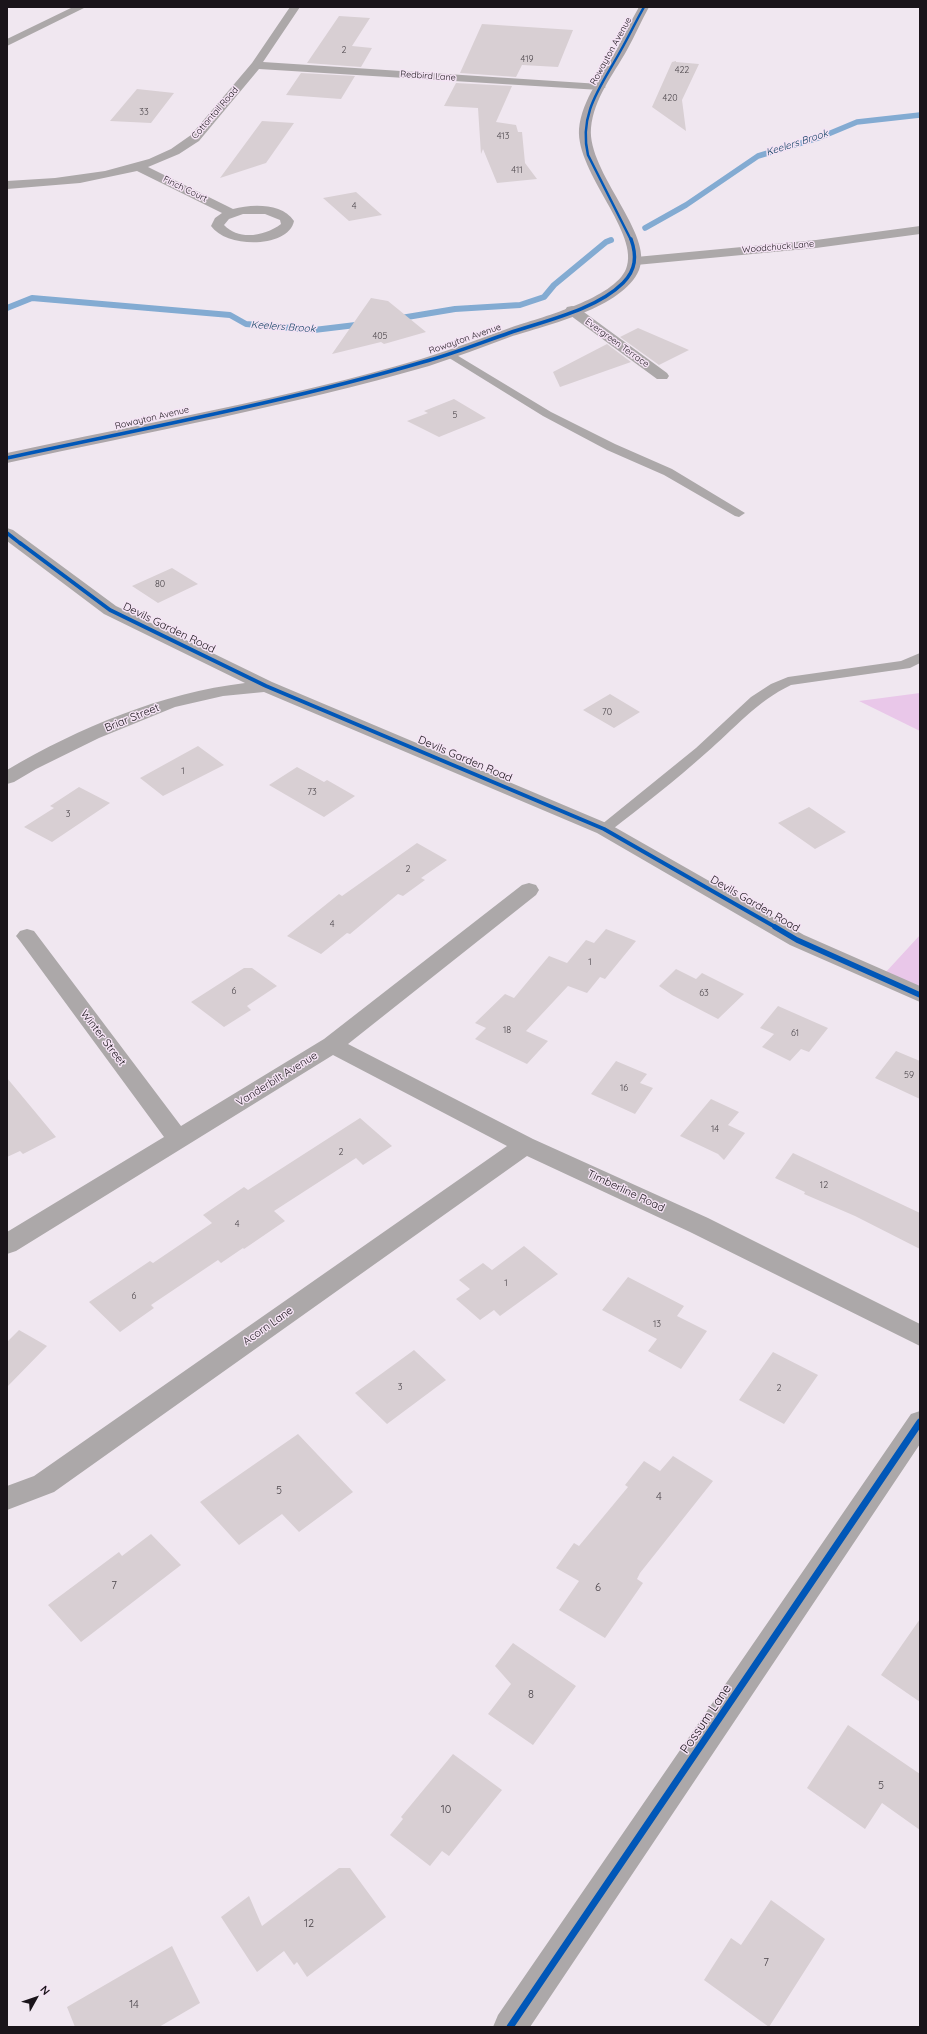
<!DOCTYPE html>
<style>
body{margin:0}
#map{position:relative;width:927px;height:2034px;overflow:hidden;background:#f0e7f0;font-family:Quicksand,sans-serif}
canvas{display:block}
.frame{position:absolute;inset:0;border:8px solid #1a141a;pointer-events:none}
.north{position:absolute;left:16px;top:1978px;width:40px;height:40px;-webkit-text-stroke:3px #f4e3f4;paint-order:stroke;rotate:50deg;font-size:11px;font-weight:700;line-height:16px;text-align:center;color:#1a141a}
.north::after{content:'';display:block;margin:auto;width:14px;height:18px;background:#1a141a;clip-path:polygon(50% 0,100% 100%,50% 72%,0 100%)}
</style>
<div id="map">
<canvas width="927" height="2034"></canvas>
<div class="frame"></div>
<div class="north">N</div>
</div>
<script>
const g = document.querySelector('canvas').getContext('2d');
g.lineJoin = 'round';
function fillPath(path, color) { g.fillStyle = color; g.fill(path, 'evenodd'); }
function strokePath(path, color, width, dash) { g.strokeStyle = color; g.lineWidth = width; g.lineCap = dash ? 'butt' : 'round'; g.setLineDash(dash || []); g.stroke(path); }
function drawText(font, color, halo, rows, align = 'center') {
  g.font = font + ' Quicksand,sans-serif'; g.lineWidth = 3; g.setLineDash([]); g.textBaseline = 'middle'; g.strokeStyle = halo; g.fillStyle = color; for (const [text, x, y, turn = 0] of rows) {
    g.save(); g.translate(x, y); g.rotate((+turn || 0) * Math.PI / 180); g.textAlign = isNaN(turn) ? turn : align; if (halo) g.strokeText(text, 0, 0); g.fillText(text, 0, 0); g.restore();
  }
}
fillPath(new Path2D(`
 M 920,693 L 920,731 L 859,701 Z
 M 920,935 L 920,987 L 885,973 Z`), '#e9c7e9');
strokePath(new Path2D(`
 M 645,228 L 686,205 L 758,156 L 821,137 L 857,122 L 920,115`), '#83abd2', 5.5);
strokePath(new Path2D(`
 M 7,308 L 32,298 L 230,315 L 246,324 L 314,330 L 364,324
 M 395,319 L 455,309 L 520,305 L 544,297 L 554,285 L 606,242 L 611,240`), '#83abd2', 6);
fillPath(new Path2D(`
 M 339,16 L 370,18 L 352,46 L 372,48 L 361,67 L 307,63 Z
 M 482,24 L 573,30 L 558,67 L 522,65 L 516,77 L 460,73 Z
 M 676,61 L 676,62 L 699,64 L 682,100 L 686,131 L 652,107 L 672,62 Z
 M 301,73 L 355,76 L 341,99 L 286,95 Z
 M 456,83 L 512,86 L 496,122 L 516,125 L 518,132 L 522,132 L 525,163 L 537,179 L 497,183 L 483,149 L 481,154 L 478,108 L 444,106 Z
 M 137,89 L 174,93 L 151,123 L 110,121 Z
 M 262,121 L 294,123 L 266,163 L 220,178 Z
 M 356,192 L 382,215 L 349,221 L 323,198 Z
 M 371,298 L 388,301 L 426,332 L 384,344 L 381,342 L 332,354 Z
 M 638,328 L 689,350 L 659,365 L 620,337 Z
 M 607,344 L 631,362 L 560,387 L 553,372 Z
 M 454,399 L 486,418 L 439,437 L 407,421 L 428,413 L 424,411 Z
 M 172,568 L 198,584 L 158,603 L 132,586 Z
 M 610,694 L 640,712 L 614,728 L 583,710 Z
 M 198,746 L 224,765 L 163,796 L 140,778 Z
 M 297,767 L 324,782 L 327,780 L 355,796 L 324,817 L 269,785 Z
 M 79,787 L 110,803 L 52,842 L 24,827 L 54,808 L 50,806 Z
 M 809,807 L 846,832 L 815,849 L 778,823 Z
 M 417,843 L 447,860 L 421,878 L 425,880 L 403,896 L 398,894 L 350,934 L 347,933 L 321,954 L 287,936 L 339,894 L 342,896 Z
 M 606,929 L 636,941 L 605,979 L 600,977 L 587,993 L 568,986 L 526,1031 L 548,1041 L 527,1064 L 475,1039 L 486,1028 L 475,1023 L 505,994 L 514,998 L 549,956 L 567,963 L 586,940 L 594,943 Z
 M 244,968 L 252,968 L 277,986 L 247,1006 L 251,1010 L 224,1027 L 191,1002 Z
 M 676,969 L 696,979 L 702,973 L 744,994 L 718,1019 L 672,995 L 659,986 Z
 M 778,1006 L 828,1028 L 809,1052 L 801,1049 L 790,1061 L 762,1047 L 774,1034 L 760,1028 Z
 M 896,1051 L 920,1061 L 920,1099 L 875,1078 Z
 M 616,1061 L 647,1074 L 640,1083 L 653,1088 L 635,1114 L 591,1094 Z
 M 7,1078 L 56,1137 L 23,1154 L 20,1151 L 7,1157 Z
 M 711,1099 L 739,1112 L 728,1125 L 745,1133 L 724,1160 L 718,1154 L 680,1136 Z
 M 360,1118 L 392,1146 L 363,1165 L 356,1158 L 274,1211 L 285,1221 L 244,1249 L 243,1248 L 221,1263 L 218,1260 L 151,1305 L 154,1308 L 120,1332 L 89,1302 L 150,1261 L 153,1263 L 212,1223 L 203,1215 L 244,1187 L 248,1190 Z
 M 793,1153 L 920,1213 L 920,1249 L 855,1216 L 804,1194 L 805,1192 L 775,1178 Z
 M 524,1246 L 558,1274 L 500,1316 L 494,1310 L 480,1320 L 456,1299 L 470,1289 L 459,1280 L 483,1263 L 492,1270 Z
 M 628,1277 L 684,1306 L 677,1316 L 707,1331 L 681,1369 L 648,1351 L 657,1339 L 602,1310 Z
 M 19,1330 L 47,1346 L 7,1387 L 7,1342 Z
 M 414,1350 L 446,1380 L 387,1424 L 355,1393 Z
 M 773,1352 L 818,1375 L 784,1424 L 739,1400 Z
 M 298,1434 L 353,1492 L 299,1532 L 282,1514 L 239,1545 L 200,1502 Z
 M 673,1456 L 713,1481 L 640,1573 L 637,1579 L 643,1583 L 605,1638 L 559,1610 L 579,1581 L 556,1568 L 574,1543 L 579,1546 L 628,1487 L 625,1485 L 644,1461 L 660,1471 Z
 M 151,1534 L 181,1565 L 81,1642 L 48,1605 L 119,1552 L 122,1556 Z
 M 920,1619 L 920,1702 L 881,1675 Z
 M 513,1643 L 576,1686 L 533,1745 L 488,1714 L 511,1684 L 495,1666 Z
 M 848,1725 L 920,1774 L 920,1830 L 882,1803 L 865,1829 L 807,1788 Z
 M 453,1754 L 502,1790 L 449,1856 L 442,1851 L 430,1866 L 390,1835 L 403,1819 L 401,1817 Z
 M 339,1868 L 350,1868 L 386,1917 L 307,1977 L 297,1962 L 294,1965 L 284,1951 L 257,1972 L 221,1917 L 249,1896 L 262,1926 Z
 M 771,1900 L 825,1939 L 769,2027 L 704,1980 L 731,1938 L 741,1945 Z
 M 172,1946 L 200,2003 L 159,2027 L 75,2027 L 67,2007 Z`), '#d8cfd3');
fillPath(new Path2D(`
 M 450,351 L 551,412 L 615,444 L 672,469 L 745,513 L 739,517 L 735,516 L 664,475 L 607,450 L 543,416 L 446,356 L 444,354 Z
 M 920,653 L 920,663 L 910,668 L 791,685 C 757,701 734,729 706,753 C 675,781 642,806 609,832 L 599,832 L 596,829 L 696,748 L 751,697 L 771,684 L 788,677 L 901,661 Z`), '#aca8a9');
fillPath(new Path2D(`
 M 73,7 L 86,7 L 7,46 L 7,39 Z
 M 290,7 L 300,7 L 263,62 L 600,84 L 606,87 L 600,90 L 259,69 L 199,141 L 179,154 L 148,167 L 233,209 C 252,204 282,203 294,221 C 289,248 227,249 211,226 L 215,218 L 222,213 L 137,171 L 80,183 L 7,189 L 7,181 L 55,178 L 105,171 L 149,159 L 171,149 L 191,135 L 252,63 ZM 243,214 L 265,214 L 280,220 L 281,224 C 265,236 239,241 224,225 L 229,219 Z
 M 920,226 L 920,234 L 816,248 L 636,265 L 629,261 L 636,257 L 816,240 Z
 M 572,306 L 577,307 L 667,373 L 669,376 L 667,379 L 657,379 L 567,313 L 565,310 L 567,307 Z
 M 7,528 L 13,530 L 116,606 L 272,682 L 611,825 L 804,935 L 920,986 L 920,1002 L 790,945 L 597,833 L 264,692 L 223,696 L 175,707 L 99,738 L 36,769 L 14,782 L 7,784 L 7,770 C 80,727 162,693 245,683 L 104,614 L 7,541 Z
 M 529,883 L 536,885 L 539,890 L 536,895 L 348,1044 L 533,1139 L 708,1218 L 920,1324 L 920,1346 L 690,1232 L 527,1156 L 54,1492 L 7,1510 L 7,1486 L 34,1476 L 507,1146 L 333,1055 L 16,1251 L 7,1254 L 7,1232 L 164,1137 L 20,941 L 16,936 L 20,931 L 27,929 L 34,931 L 181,1126 L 324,1039 L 522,885 Z
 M 920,1411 L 920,1444 L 530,2027 L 493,2027 L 498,2015 L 911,1414 Z`), '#aca8a9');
fillPath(new Path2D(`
 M 639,7 L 649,7 C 641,21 635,36 627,50 C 613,75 594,98 591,128 C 587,172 655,235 639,270 C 623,308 547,325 510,337 C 483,347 456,357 429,366 C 290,406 148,432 7,463 L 7,453 C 145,423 286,399 421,359 C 453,349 484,337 515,326 C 543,317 614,298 626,269 C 641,234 576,173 579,129 C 582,99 603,74 617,49 C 624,35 631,21 639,7 Z`), '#aca6a9');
strokePath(new Path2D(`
 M 631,240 L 588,155 C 578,113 602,85 621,50 C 629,36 636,21 644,7`), '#0057b8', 2.5);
strokePath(new Path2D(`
 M 7,458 C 146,428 286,402 423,362 C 452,354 480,343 509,333 C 544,321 596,310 623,283 C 636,270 637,256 631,239
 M 7,533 L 21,544`), '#0057b8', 3.5);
strokePath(new Path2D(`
 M 20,543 L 110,610 L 266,686 L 604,829 L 777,928`), '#0057b8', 4);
strokePath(new Path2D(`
 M 775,927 L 797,940 L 920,995`), '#0057b8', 5.5);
strokePath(new Path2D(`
 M 510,2027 L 920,1422`), '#0057b8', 7);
drawText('9px', '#4a4449', null, [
 ["2",344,50],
 ["419",527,59],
 ["422",682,70],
 ["420",670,98],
 ["33",144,112],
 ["413",503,136],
 ["411",517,170],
 ["4",354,206],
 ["405",380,336],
 ["5",455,415],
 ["80",160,584],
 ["70",607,712],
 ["1",183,771],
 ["73",312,792],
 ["3",68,814],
 ["2",408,869],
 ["4",332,924],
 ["1",590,962],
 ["6",234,991],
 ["63",704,993],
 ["18",507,1030],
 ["61",795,1033],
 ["59",909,1075],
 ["16",624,1088],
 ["14",715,1129],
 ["2",341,1152],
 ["12",824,1185],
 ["4",237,1224],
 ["1",506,1283],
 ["6",134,1296],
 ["13",657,1324],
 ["3",400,1387],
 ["2",779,1388]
]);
drawText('9px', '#1a141a', '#f4e3f4', [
 ["Rowayton Avenue",611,51,-61],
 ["Redbird Lane",428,76,4],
 ["Cottontail Road",215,113,-49],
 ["Finch Court",185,189,26],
 ["Woodchuck Lane",778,247,-5],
 ["Rowayton Avenue",465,339,-19],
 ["Evergreen Terrace",617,343,36],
 ["Rowayton Avenue",152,418,-13]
]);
drawText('italic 10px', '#114064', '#f4e3f4', [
 ["Keelers Brook",797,143,-18],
 ["Keelers Brook",283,327,4]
]);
drawText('11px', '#1a141a', '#f4e3f4', [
 ["Devils Garden Road",169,628,26],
 ["Briar Street",132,718,-22],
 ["Devils Garden Road",465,759,23],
 ["Devils Garden Road",755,904,30],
 ["Winter Street",103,1038,53],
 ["Vanderbilt Avenue",277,1079,-32],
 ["Timberline Road",626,1191,25],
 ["Acorn Lane",268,1326,-35]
]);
drawText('11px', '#4a4449', null, [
 ["5",279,1491],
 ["4",659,1497],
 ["7",114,1586],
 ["6",598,1588],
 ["8",531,1695],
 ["5",881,1786],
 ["10",446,1810],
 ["12",309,1924],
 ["7",766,1963],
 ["14",134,2005]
]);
drawText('13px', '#1a141a', '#f4e3f4', [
 ["Possum Lane",706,1719,-56]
]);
</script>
